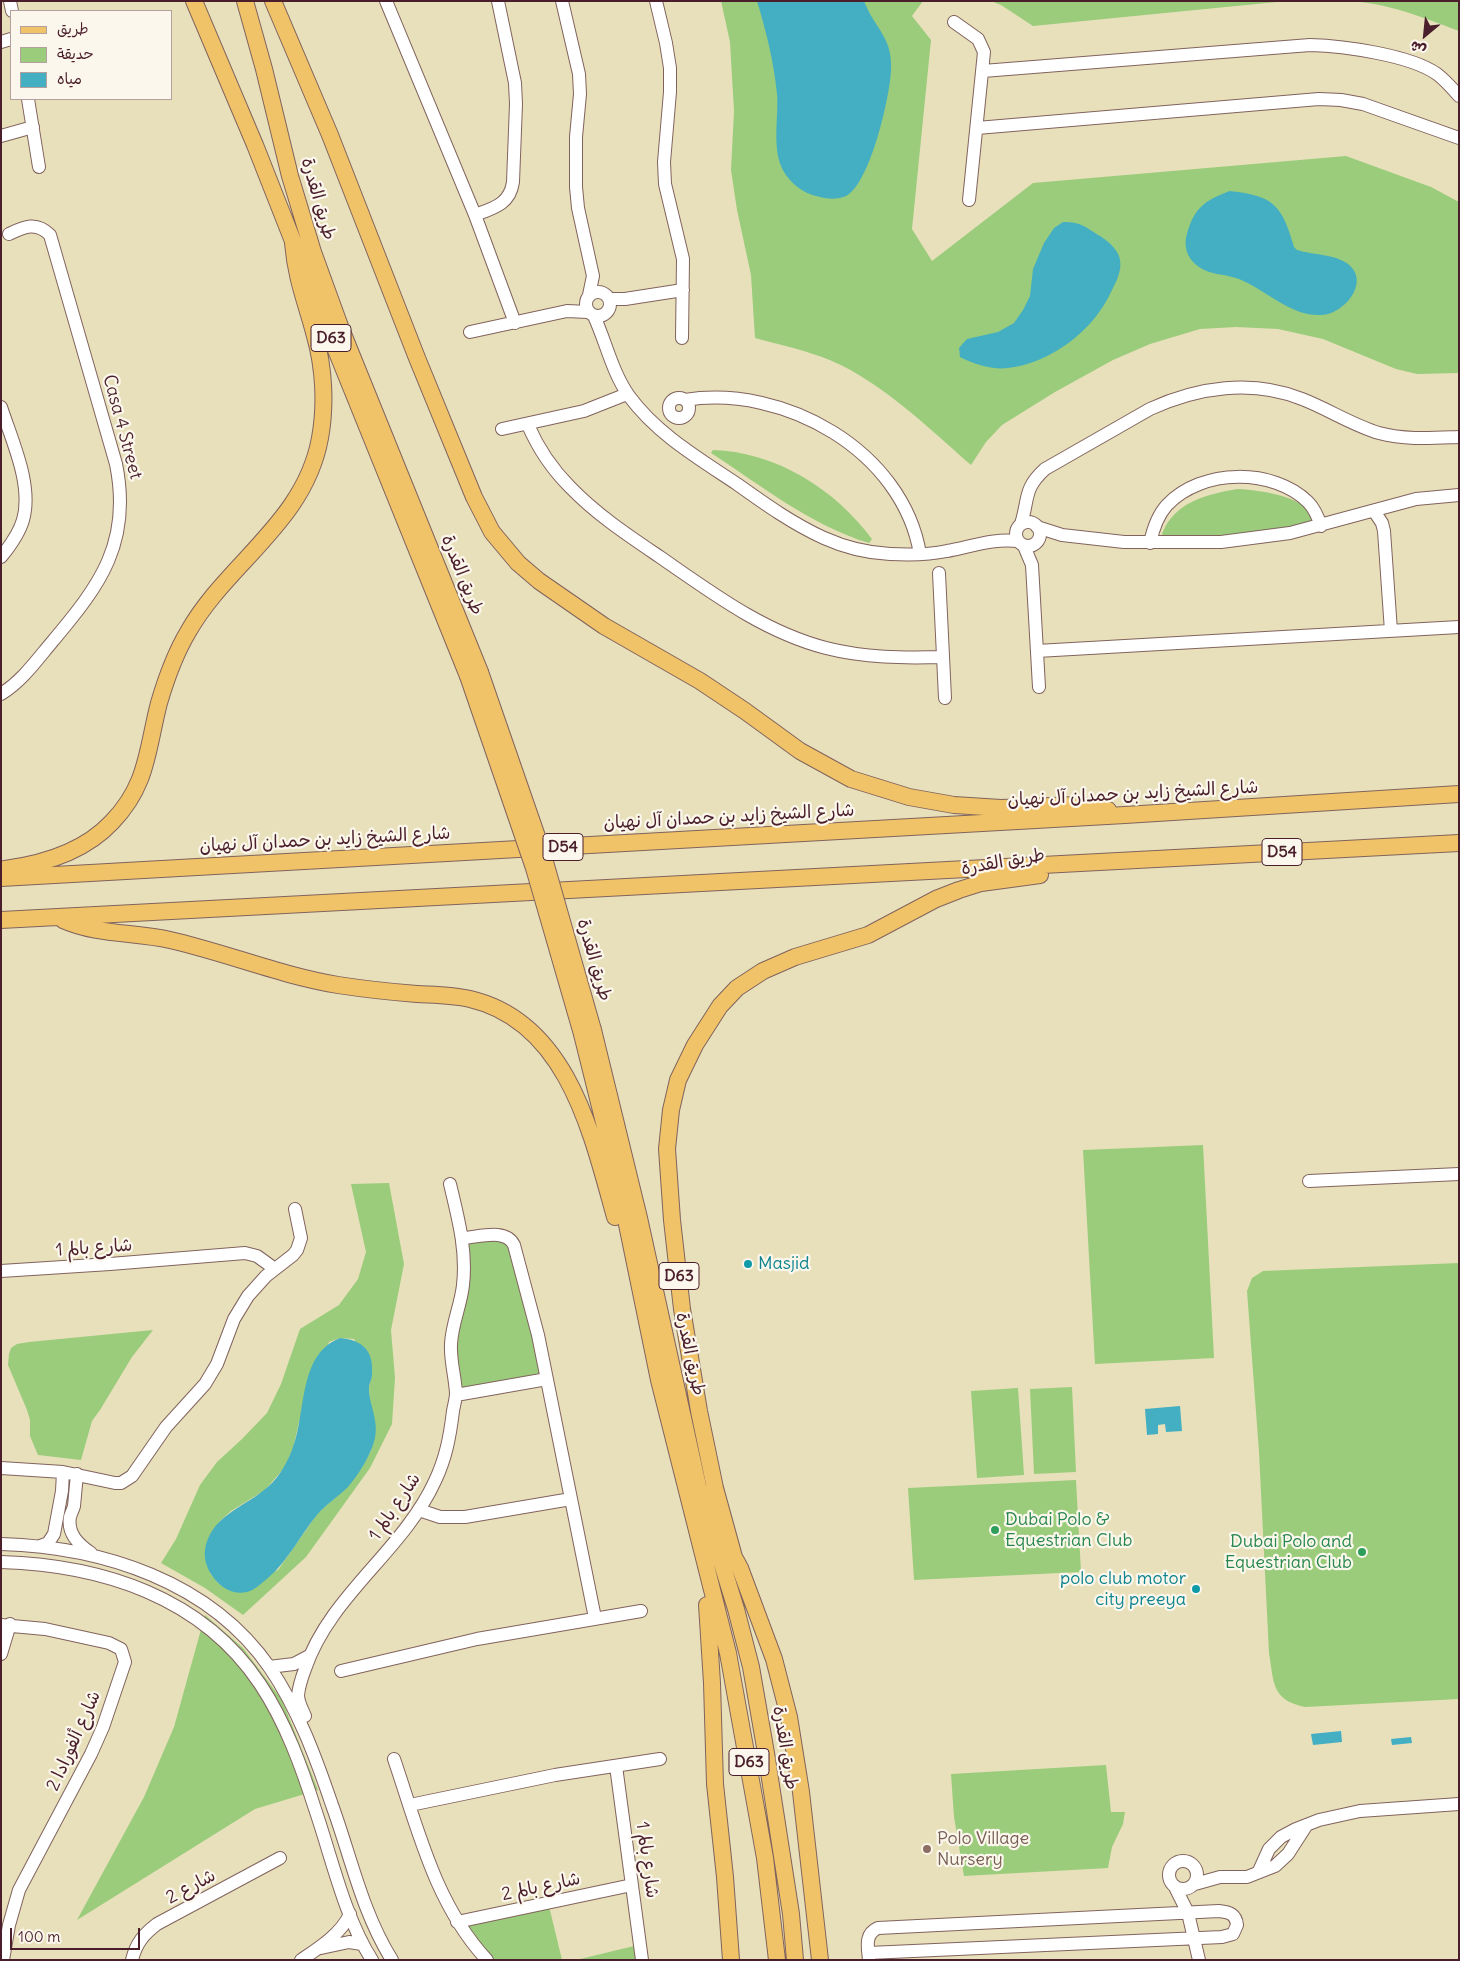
<!DOCTYPE html>
<meta charset="utf-8">
<style>
body{margin:0}
#map{position:relative;width:1460px;height:1961px;overflow:hidden;background:#e8e0bb;font-family:Delius,"Playpen Sans Arabic",sans-serif}
canvas{display:block}
.frame{position:absolute;inset:0;border:2px solid #4a1f2b;pointer-events:none}
.legend{position:absolute;left:10px;top:10px;width:162px;height:90px;box-sizing:border-box;background:#fbf7ec;border:1px solid #b4a19f;margin:0;padding:6px 9px;list-style:none;font-size:15px;color:#4a1f2b}
.legend li{display:flex;align-items:center;gap:10px;height:25px}
.legend b{width:25px;border:1px solid #b4a19f}
.north{position:absolute;left:1400px;top:10px;width:50px;height:50px;-webkit-text-stroke:4px #fbf7ec;paint-order:stroke;rotate:208deg;font-size:14px;font-weight:700;line-height:20px;text-align:center;color:#4a1f2b}
.north::after{content:'';display:block;margin:auto;width:18px;height:22px;background:#4a1f2b;clip-path:polygon(50% 0,100% 100%,50% 72%,0 100%)}
.scale{position:absolute;left:10px;top:1928px;width:130px;height:22px;box-sizing:border-box;border:2px solid #4a1f2b;border-top:0;padding-left:6px;font-size:15px;line-height:18px;white-space:nowrap;color:#4a1f2b;-webkit-text-stroke:4px #fbf7ec;paint-order:stroke}
</style>
<div id="map">
<canvas width="1460" height="1961"></canvas>
<div class="frame"></div>
<ul class="legend">
<li><b style="height:6px;background:#f0c369"></b>طريق</li>
<li><b style="height:14px;background:#9acc7c"></b>حديقة</li>
<li><b style="height:14px;background:#44aec3"></b>مياه</li>
</ul>
<div class="north">ش</div>
<div class="scale">100 m</div>
</div>
<script>
const g = document.querySelector('canvas').getContext('2d');
g.lineJoin = 'round';
function fillPath(path, color) { g.fillStyle = color; g.fill(path, 'evenodd'); }
function strokePath(path, color, width, dash) { g.strokeStyle = color; g.lineWidth = width; g.lineCap = dash ? 'butt' : 'round'; g.setLineDash(dash || []); g.stroke(path); }
function drawText(font, color, halo, rows, align = 'center') {
  g.font = font + ' Delius,"Playpen Sans Arabic",sans-serif'; g.lineWidth = 4.5; g.setLineDash([]); g.textBaseline = 'middle'; g.strokeStyle = halo; g.fillStyle = color; for (const [text, x, y, turn = 0] of rows) {
    g.save(); g.translate(x, y); g.rotate((+turn || 0) * Math.PI / 180); g.textAlign = isNaN(turn) ? turn : align; if (halo) g.strokeText(text, 0, 0); g.fillText(text, 0, 0); g.restore();
  }
}
fillPath(new Path2D(`
 M 721,1 L 923,1 L 912,16 L 931,40 L 912,229 L 932,261 L 1033,183 L 1346,156 L 1431,187 L 1459,202 L 1459,373 L 1417,374 L 1396,369 L 1323,339 L 1278,329 L 1236,327 L 1200,329 L 1150,344 L 1113,360 L 1055,392 L 1002,425 L 986,442 L 971,465 C 929,428 875,376 822,357 C 800,349 777,344 755,338 L 751,275 L 737,210 L 731,170 L 734,111 L 730,42 Z
 M 991,1 L 1287,1 L 1033,26 L 1001,5 Z
 M 1348,1 L 1459,1 L 1459,31 C 1422,17 1388,3 1348,1 Z
 M 713,450 C 776,452 835,489 872,539 L 869,543 C 810,525 762,486 711,453 Z
 M 1238,489 C 1257,490 1300,495 1311,514 C 1313,517 1313,522 1314,526 L 1168,542 L 1162,534 C 1174,502 1207,494 1238,489 Z
 M 1203,1145 L 1214,1358 L 1095,1364 L 1083,1150 Z
 M 389,1183 L 404,1264 L 391,1330 L 395,1378 L 392,1424 L 370,1468 L 306,1557 L 243,1615 L 205,1588 L 161,1563 L 176,1539 L 200,1485 L 217,1462 L 242,1439 L 267,1413 L 281,1384 L 300,1329 L 339,1305 L 358,1279 L 366,1252 L 351,1184 ZM 340,1338 L 354,1339 L 372,1375 L 369,1386 L 371,1451 L 361,1468 L 348,1486 L 318,1513 L 278,1570 L 228,1589 L 218,1583 L 210,1573 L 209,1537 L 220,1521 L 231,1511 L 265,1490 L 285,1467 L 293,1449 L 299,1422 L 329,1342 Z
 M 497,1238 L 510,1244 L 544,1376 L 457,1390 L 455,1370 L 464,1241 Z
 M 1459,1263 L 1459,1699 L 1305,1707 C 1271,1700 1274,1682 1269,1653 L 1259,1452 L 1247,1291 L 1252,1278 L 1263,1271 Z
 M 153,1330 L 132,1357 L 100,1410 L 92,1421 L 81,1460 L 38,1455 L 30,1436 L 30,1420 L 27,1410 L 8,1365 L 9,1354 L 11,1348 L 17,1344 L 29,1342 Z
 M 1072,1387 L 1076,1472 L 1034,1474 L 1030,1389 Z
 M 1018,1388 L 1024,1475 L 977,1478 L 971,1391 Z
 M 1076,1480 L 1081,1572 L 914,1580 L 908,1488 Z
 M 205,1615 L 243,1648 L 282,1700 L 318,1790 L 255,1809 L 77,1920 L 144,1797 L 174,1727 Z
 M 1106,1765 L 1111,1812 L 1125,1812 L 1123,1824 L 1112,1847 L 1108,1868 L 964,1876 L 954,1817 L 951,1774 Z
 M 549,1906 L 562,1960 L 493,1960 L 466,1923 Z
 M 634,1946 L 636,1960 L 576,1960 Z`), '#9acc7c');
fillPath(new Path2D(`
 M 757,1 L 864,1 C 874,28 893,37 891,70 C 890,97 870,184 846,196 C 836,200 827,199 816,196 C 805,194 790,183 784,172 C 771,149 779,119 777,94 C 774,62 766,31 757,1 Z
 M 1230,191 C 1274,196 1282,205 1294,247 L 1297,250 C 1313,255 1335,254 1348,264 C 1371,282 1344,314 1322,315 C 1291,317 1266,290 1239,279 C 1227,274 1209,275 1199,267 C 1189,260 1184,250 1186,238 C 1193,209 1203,201 1230,191 Z
 M 1063,222 C 1081,222 1084,226 1098,235 C 1106,239 1119,250 1120,260 C 1122,271 1116,282 1111,292 C 1093,331 1051,363 1008,368 C 993,370 973,364 960,357 L 959,348 L 967,339 L 998,332 L 1014,323 L 1023,310 L 1030,296 L 1033,269 L 1044,243 L 1054,228 Z
 M 340,1338 C 363,1340 374,1351 372,1375 C 372,1378 370,1382 369,1386 C 368,1403 379,1419 375,1438 C 371,1455 359,1474 348,1487 C 338,1497 326,1504 317,1515 C 301,1534 288,1561 269,1577 C 263,1582 257,1588 250,1591 C 226,1600 202,1572 205,1550 C 210,1517 242,1508 264,1490 C 277,1481 286,1465 292,1450 C 307,1414 297,1355 340,1338 Z
 M 1180,1406 L 1182,1431 L 1166,1432 L 1165,1424 L 1158,1425 L 1158,1434 L 1147,1435 L 1145,1409 Z
 M 1341,1731 L 1342,1742 L 1313,1745 L 1311,1734 Z
 M 1411,1737 L 1412,1743 L 1392,1745 L 1391,1739 Z`), '#44aec3');
const minor = new Path2D(`
 M 10,1 L 12,11
 M 386,1 L 475,215 L 515,323
 M 562,1 L 579,74 L 580,94 L 576,137 L 576,187 L 578,208 L 593,276 L 589,295
 M 656,1 L 666,43 L 670,68 L 670,92 L 664,162 L 665,184 L 683,259 L 682,338
 M 954,22 L 978,39 L 984,52 L 969,200
 M 1,42 L 11,39
 M 983,71 L 1310,45 C 1344,46 1410,55 1437,74 C 1445,80 1452,88 1459,96
 M 28,99 L 39,167
 M 977,128 L 1319,99 L 1341,100 L 1363,104 L 1459,138
 M 1,136 L 33,127
 M 475,215 C 494,208 510,204 513,182 L 516,104 L 515,83 L 498,1
 M586 304a12 12 0 1 1 24 0a12 12 0 1 1-24 0Z
 M 609,299 L 625,299 L 683,290
 M 594,316 C 606,342 612,372 629,396 C 657,434 698,458 737,484 C 765,504 793,524 824,538 C 844,547 868,553 890,554 C 909,555 928,555 947,551 C 970,547 993,538 1018,541
 M 470,332 L 567,311 L 588,312
 M669 408a10 10 0 1 1 20 0a10 10 0 1 1-20 0Z
 M 685,400 C 784,384 903,451 920,554
 M 1,407 C 12,441 33,485 23,520 C 19,534 10,546 1,557
 M 528,425 C 538,448 552,469 570,487 C 597,515 629,536 660,557 C 712,593 764,632 826,648 C 865,658 903,658 943,657
 M 502,429 L 584,411 L 627,394
 M 1374,511 L 1382,523 L 1384,531 L 1391,631
 M1016 534a12 12 0 1 1 24 0a12 12 0 1 1-24 0Z
 M 1021,524 C 1029,499 1023,489 1045,469 L 1150,409 C 1198,387 1252,379 1302,399 C 1328,409 1352,425 1379,433 C 1405,440 1432,438 1459,437
 M 1037,527 L 1062,535 L 1124,542 L 1221,542 L 1290,533 L 1416,499 L 1459,495
 M 1150,543 C 1153,529 1157,516 1167,505 C 1202,468 1273,468 1308,502 C 1315,509 1318,517 1321,526
 M 1024,546 L 1032,565 L 1039,687
 M 939,573 L 945,698
 M 1037,651 L 1459,627
 M 1,694 C 22,681 36,661 52,642 C 100,585 132,543 116,464 L 50,235 C 36,221 24,227 9,234
 M 1309,1181 L 1459,1174
 M 463,1238 C 479,1237 506,1228 514,1245 L 538,1335 L 595,1618
 M 1,1271 L 110,1264 L 245,1253 L 257,1256 L 275,1269
 M 456,1395 L 547,1379
 M 1,1468 L 63,1472 L 115,1483 L 121,1483 L 132,1476 L 166,1427 L 205,1384 L 217,1364 L 234,1319 L 248,1296 L 266,1276 L 293,1255 L 297,1250 L 301,1238 L 295,1209
 M 77,1474 C 76,1485 75,1496 74,1506 C 73,1510 71,1513 70,1517 C 67,1534 79,1545 91,1553
 M 419,1510 L 440,1517 L 465,1517 L 571,1499
 M 1,1544 C 102,1547 210,1581 270,1668 C 298,1709 316,1758 332,1805 C 351,1857 362,1912 392,1960
 M 40,1546 L 48,1543 L 54,1534 L 62,1491 L 63,1472
 M 1,1562 C 102,1565 202,1597 260,1684 C 286,1723 302,1768 316,1812 C 332,1859 345,1918 372,1960
 M 1,1625 L 45,1629 L 109,1643 L 121,1649 L 125,1662 L 103,1727 L 91,1754 L 19,1890 L 9,1925 L 3,1960
 M 1,1654 L 10,1624
 M 269,1667 L 294,1664 L 309,1656
 M 341,1671 L 477,1639 L 641,1611
 M 305,1716 C 302,1709 298,1702 298,1695 C 299,1686 302,1677 305,1669 C 330,1595 403,1551 435,1481 C 446,1458 450,1436 453,1411 C 454,1405 456,1399 456,1393 C 455,1376 450,1360 451,1344 C 452,1323 461,1305 463,1285 C 467,1250 458,1218 450,1184
 M 394,1759 C 418,1829 435,1904 487,1960
 M 616,1766 L 642,1960
 M 410,1805 L 555,1775 L 660,1759
 M1169 1875a14 14 0 1 1 28 0a14 14 0 1 1-28 0Z
 M 1259,1871 L 1269,1849 L 1281,1837 L 1296,1829 L 1319,1820 L 1360,1811 L 1459,1804
 M 1195,1884 L 1220,1877 L 1247,1877 L 1275,1866 L 1288,1854 L 1306,1826
 M 1175,1887 L 1188,1913 L 1199,1960
 M 457,1922 L 632,1885
 M 321,1948 L 349,1942 L 362,1944
 M 869,1953 L 1222,1937 L 1233,1934 L 1237,1925 C 1236,1914 1229,1912 1219,1911 L 878,1928 C 864,1934 868,1948 869,1960
 M 132,1960 C 136,1943 144,1934 157,1924 L 280,1858
 M 301,1960 C 319,1948 341,1934 350,1914`);
const major = new Path2D(`
 M 194,1 L 255,145 L 332,340 L 468,676
 M 245,1 L 264,69 L 290,176 L 313,252 L 341,329 L 480,672
 M 273,1 L 330,135 L 417,358 L 474,497 L 492,532 L 518,563 L 539,581 L 604,626 L 700,681 L 745,711 L 800,751 L 851,779 L 909,797 L 954,805 L 1001,808 L 1078,805 L 1108,810
 M 5,869 C 43,864 85,851 112,822 C 148,785 147,749 159,703 C 166,679 175,654 188,632 C 227,563 305,522 320,438 C 326,405 324,368 315,336 C 306,302 296,279 293,243
 M 1,878 L 1125,815 L 1459,794
 M 1,920 L 1459,843
 M 63,920 C 96,935 135,932 170,940 C 227,953 279,975 338,985 C 364,989 391,992 417,994 C 435,995 453,995 470,999 C 568,1022 592,1135 615,1217
 M 593,1030 L 639,1218 L 698,1486 L 736,1609 L 751,1667 L 766,1753 L 791,1914 L 795,1960
 M 582,1034 L 616,1171 L 659,1380 L 728,1653 L 765,1858 L 777,1960
 M 707,1605 L 712,1683 L 715,1784 L 725,1877 L 731,1960
 M 820,1960 L 801,1792 L 789,1717 L 774,1659 L 740,1568 L 734,1557 L 715,1488 L 699,1411 L 682,1309 L 672,1220 L 667,1149 L 671,1110 L 678,1080 L 695,1045 L 720,1006 L 737,988 L 763,971 L 795,957 L 868,935 L 936,899 L 959,890 L 981,883 L 1040,875`);
strokePath(minor, '#81635d', 14);
strokePath(major, '#81635d', 18);
strokePath(minor, '#fff', 12);
strokePath(major, '#f0c369', 16);
const majorBridge = new Path2D(`
 M 480,672 L 541,848 L 593,1030
 M 468,676 L 534,868 L 582,1034`);
strokePath(majorBridge, '#81635d', 18, []);
strokePath(majorBridge, '#f0c369', 16);
for (const [x, y, r, color] of [
 [748,1264,5,"#0f9aa8"],
 [995,1530,5,"#2e9e5b"],
 [1362,1552,5,"#2e9e5b"],
 [1196,1589,5,"#0f9aa8"],
 [927,1849,5,"#8d6e63"]
]) { const dot = new Path2D(); dot.arc(x, y, r, 0, 2 * Math.PI); g.fillStyle = color; g.fill(dot); strokePath(dot, '#fbf7ec', 2); }
for (const [x, y, w] of [
 [331,338,40],
 [563,847,40],
 [1282,852,40],
 [679,1276,40],
 [749,1762,40]
]) { const box = new Path2D(); box.roundRect(x - w / 2, y - 13.5, w, 27, 4); g.fillStyle = '#fbf7ec'; g.fill(box); strokePath(box, '#4a1f2b', 1); }
drawText('bold 16px', '#4a1f2b', null, [
 ["D63",331,338],
 ["D54",563,847],
 ["D54",1282,852],
 ["D63",679,1276],
 ["D63",749,1762]
]);
drawText('18px', '#4a1f2b', '#fbf7ec', [
 ["طريق القدرة",318,199,74],
 ["Casa 4 Street",122,427,75],
 ["طريق القدرة",462,575,68],
 ["شارع الشيخ زايد بن حمدان آل نهيان",1133,794,-3],
 ["شارع الشيخ زايد بن حمدان آل نهيان",729,817,-3],
 ["شارع الشيخ زايد بن حمدان آل نهيان",325,840,-3],
 ["طريق القدرة",1003,862,-10],
 ["طريق القدرة",594,960,74],
 ["شارع بالم 1",94,1248,-4],
 ["طريق القدرة",690,1354,78],
 ["شارع بالم 1",395,1507,-56],
 ["شارع ألفورادا 2",74,1741,-66],
 ["طريق القدرة",785,1748,81],
 ["شارع بالم 1",647,1860,82],
 ["شارع 2",191,1887,-28],
 ["شارع بالم 2",541,1887,-12]
]);
drawText('18px', '#0d838f', '#fbf7ec', [
 ["Masjid",758,1264],
 ["polo club motor",1186,1579,"right"],
 ["city preeya",1186,1600,"right"]
], 'left');
drawText('18px', '#27864d', '#fbf7ec', [
 ["Dubai Polo &",1005,1520],
 ["Equestrian Club",1005,1541],
 ["Dubai Polo and",1352,1542,"right"],
 ["Equestrian Club",1352,1563,"right"]
], 'left');
drawText('18px', '#785e54', '#fbf7ec', [
 ["Polo Village",937,1839],
 ["Nursery",937,1860]
], 'left');
</script>
